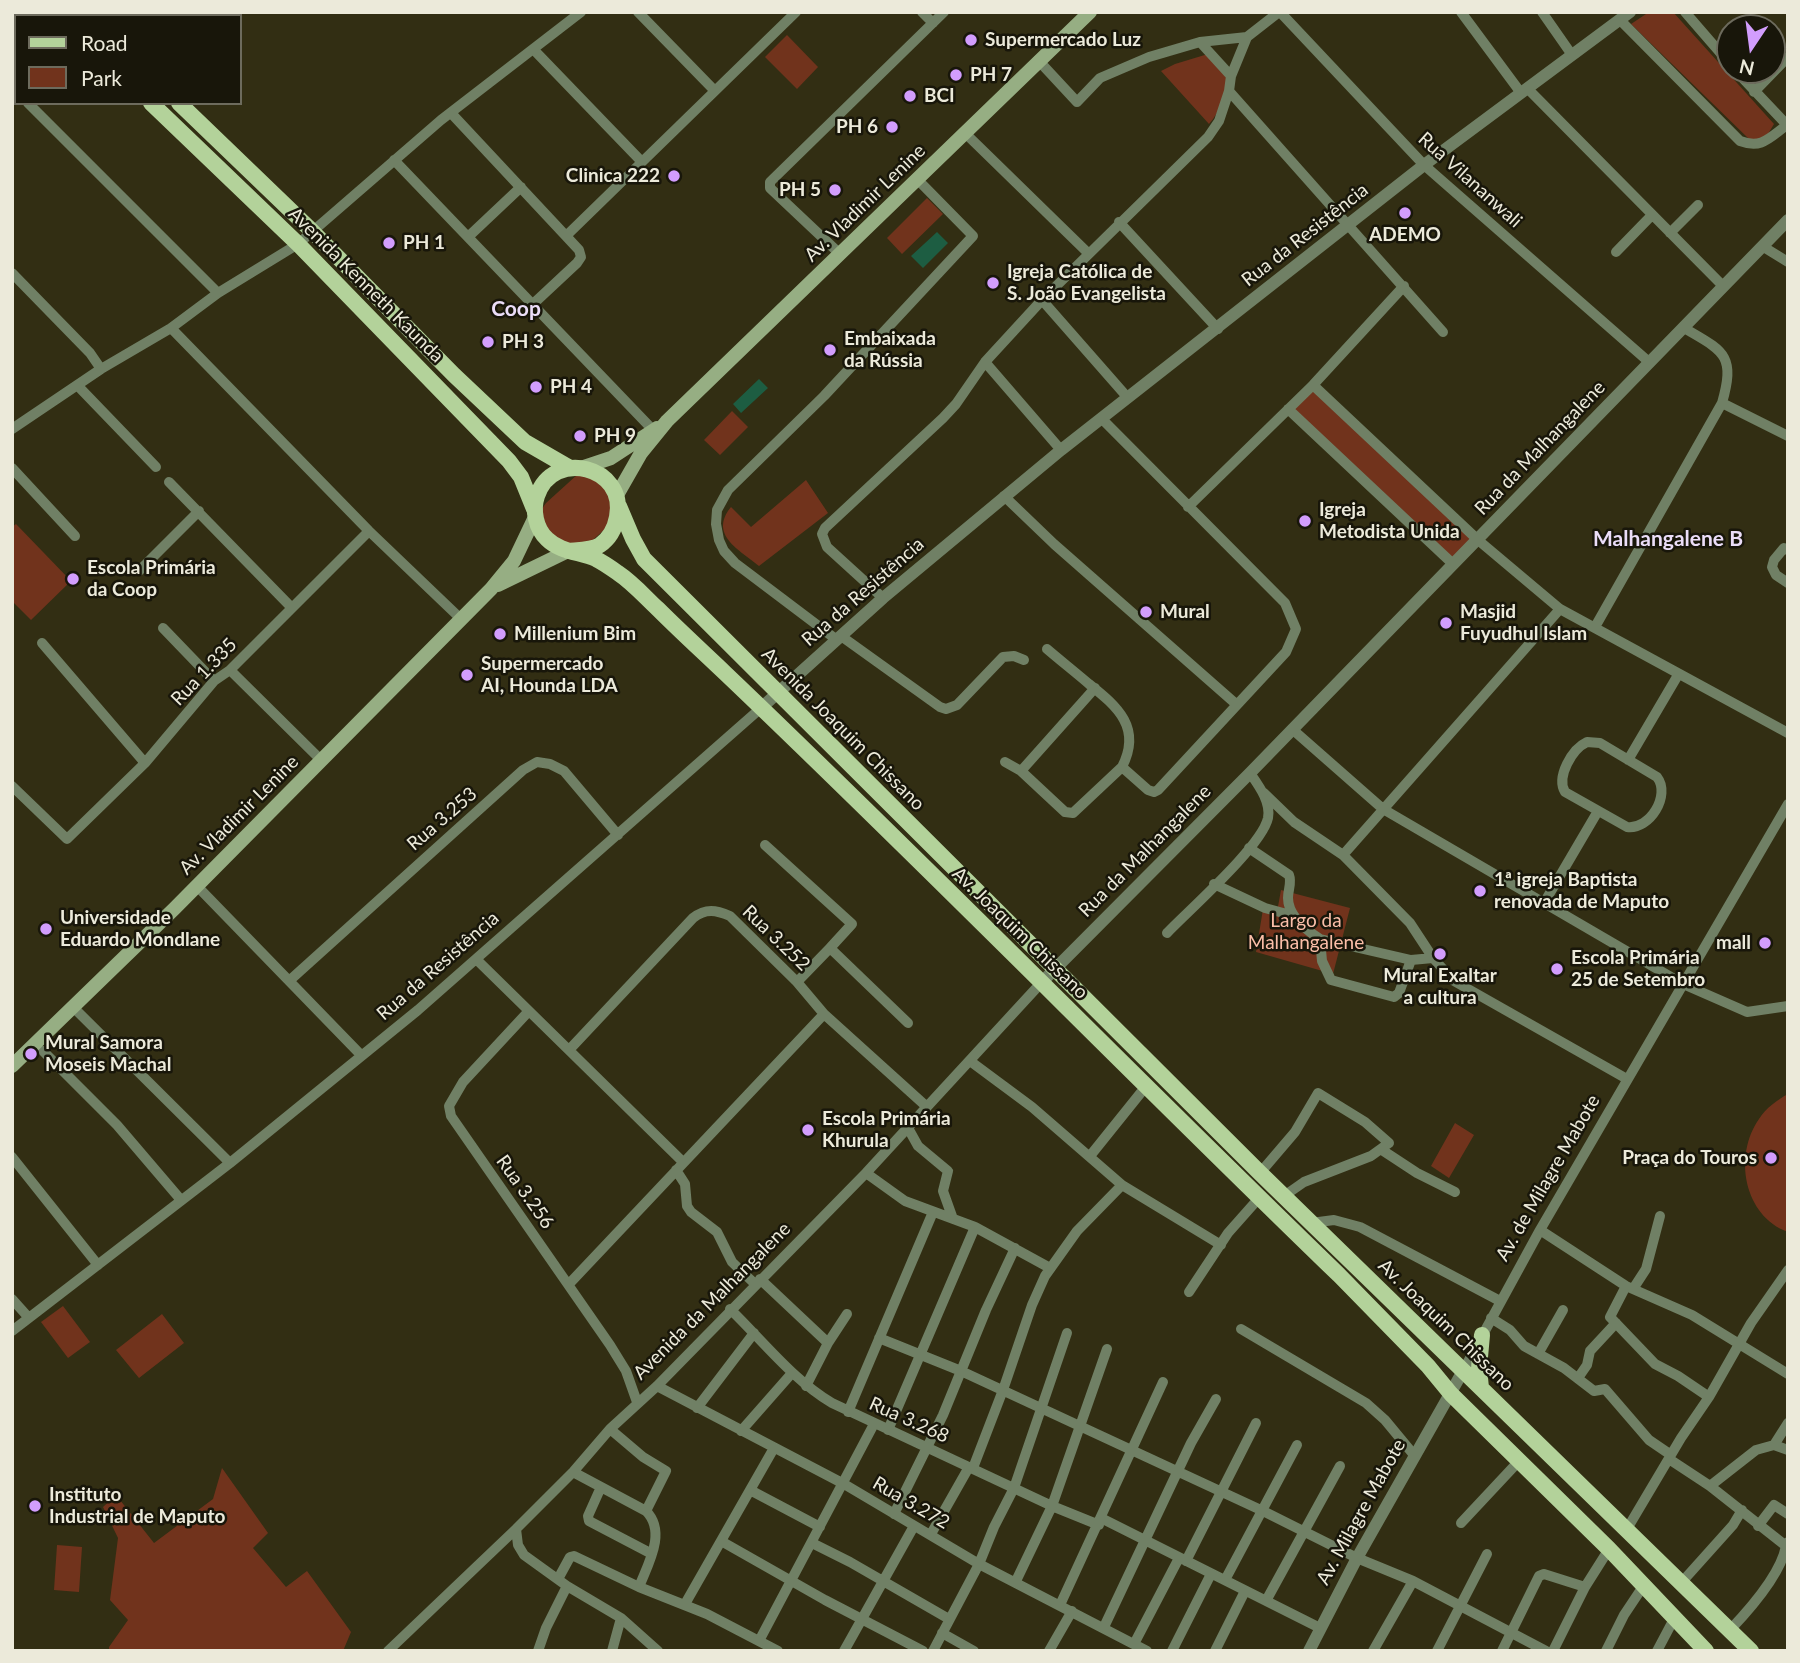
<!DOCTYPE html>
<meta charset="utf-8">
<style>
body{margin:0}
#map{position:relative;width:1800px;height:1663px;overflow:hidden;background:#322e13;font-family:Lato,sans-serif}
canvas{display:block}
.frame{position:absolute;inset:0;border:14px solid #eceada;pointer-events:none}
.legend{position:absolute;left:14px;top:14px;width:228px;height:91px;box-sizing:border-box;background:#18160a;border:2px solid #6d6b5d;margin:0;padding:9px 12px;list-style:none;font-size:21px;color:#eceada}
.legend li{display:flex;align-items:center;gap:14px;height:35px}
.legend b{width:35px;border:2px solid #6d6b5d}
.north{position:absolute;left:1716px;top:14px;width:70px;height:70px;box-sizing:border-box;background:#18160a;border:2px solid #6d6b5d;border-radius:50%;rotate:193deg;font-size:19px;font-weight:700;line-height:28px;text-align:center;color:#eceada}
.north::after{content:'';display:block;margin:auto;width:24px;height:32px;background:#d29dfd;clip-path:polygon(50% 0,100% 100%,50% 72%,0 100%)}
</style>
<div id="map">
<canvas width="1800" height="1663"></canvas>
<div class="frame"></div>
<ul class="legend">
<li><b style="height:9px;background:#b3d29a"></b>Road</li>
<li><b style="height:19px;background:#71331c"></b>Park</li>
</ul>
<div class="north">N</div>
</div>
<script>
const g = document.querySelector('canvas').getContext('2d');
g.lineJoin = 'round';
function fillPath(path, color) { g.fillStyle = color; g.fill(path, 'evenodd'); }
function strokePath(path, color, width, dash) { g.strokeStyle = color; g.lineWidth = width; g.lineCap = dash ? 'butt' : 'round'; g.setLineDash(dash || []); g.stroke(path); }
function drawText(font, color, halo, rows, align = 'center') {
  g.font = font + ' Lato,sans-serif'; g.lineWidth = 5; g.setLineDash([]); g.textBaseline = 'middle'; g.strokeStyle = halo; g.fillStyle = color; for (const [text, x, y, turn = 0] of rows) {
    g.save(); g.translate(x, y); g.rotate((+turn || 0) * Math.PI / 180); g.textAlign = isNaN(turn) ? turn : align; if (halo) g.strokeText(text, 0, 0); g.fillText(text, 0, 0); g.restore();
  }
}
fillPath(new Path2D(`
 M 1649,12 L 1673,12 L 1774,124 L 1765,139 L 1749,139 L 1631,24 Z
 M 787,35 L 818,67 L 797,89 L 765,57 Z
 M 1208,54 L 1228,77 C 1225,94 1221,111 1209,124 L 1161,71 L 1175,64 Z
 M 927,198 L 943,214 L 902,254 L 887,238 Z
 M 1313,385 L 1478,540 L 1453,564 L 1288,409 Z
 M 732,411 L 748,427 L 720,455 L 704,440 Z
 M 578,474 L 606,476 L 613,522 L 587,545 L 553,548 L 541,510 L 546,503 Z
 M 806,480 L 828,513 L 759,566 C 740,550 708,535 731,507 L 751,527 Z
 M 16,524 L 71,581 L 31,620 L 12,601 L 12,527 Z
 M 1281,890 L 1350,908 L 1333,974 L 1256,952 L 1263,909 L 1277,912 Z
 M 1788,1094 L 1788,1232 C 1744,1216 1733,1156 1759,1119 C 1766,1108 1777,1100 1788,1094 Z
 M 1455,1123 L 1474,1135 L 1449,1178 L 1431,1166 Z
 M 63,1306 L 90,1342 L 68,1358 L 41,1322 Z
 M 162,1314 L 184,1343 L 139,1378 L 116,1350 Z
 M 222,1468 L 268,1533 L 253,1548 L 286,1587 L 307,1571 L 351,1632 L 343,1651 L 109,1651 L 109,1647 L 128,1620 L 110,1600 L 118,1538 L 103,1507 L 116,1495 L 154,1543 L 213,1499 Z
 M 57,1545 L 82,1547 L 79,1592 L 54,1590 Z`), '#71331c');
fillPath(new Path2D(`
 M 937,232 L 948,243 L 923,268 L 911,256 Z
 M 759,379 L 768,388 L 741,413 L 733,404 Z`), '#1d5d42');
strokePath(new Path2D(`
 M 638,12 L 714,90
 M 922,12 L 933,23
 M 1280,12 L 1424,165 L 1649,362
 M 1461,12 L 1521,93
 M 1542,12 L 1572,55
 M 1685,12 L 1730,64
 M 1620,20 L 1740,141 C 1762,149 1769,138 1787,125
 M 1247,37 L 1279,12
 M 1200,42 L 1231,76
 M 534,50 L 642,162
 M 1038,60 L 1077,102 L 1100,78 L 1149,57 L 1200,42 L 1247,37
 M 1735,70 L 1788,126
 M 12,88 L 16,91
 M 1527,88 L 1723,286
 M 1229,91 L 1443,332
 M 1754,92 L 1788,57
 M 28,103 L 218,293
 M 451,113 L 579,250 L 581,257 L 577,263 L 532,305
 M 965,133 L 1088,253
 M 394,160 L 653,430
 M 1119,222 L 1218,329
 M 1670,233 L 1698,205
 M 566,236 L 796,12
 M 468,237 L 521,187
 M 1762,246 L 1788,262
 M 1616,252 L 1652,215
 M 840,254 L 770,188 L 770,182 L 944,12
 M 12,273 L 90,353 L 101,369
 M 1042,300 L 1128,398
 M 171,328 L 369,531 L 461,619
 M 985,362 L 1061,450
 M 77,385 L 156,467
 M 1313,385 L 1478,540 L 1560,609 L 1788,733
 M 1722,403 L 1788,436
 M 1288,409 L 1453,564
 M 1101,418 L 1285,603 L 1296,629 L 1286,652 L 1158,790 L 1154,792 L 1148,790 L 1122,767
 M 12,429 L 101,369 L 171,328 L 218,293 L 298,244 L 441,120 L 581,12
 M 12,468 L 75,536
 M 169,482 L 292,608
 M 1004,496 L 1054,544 L 1236,704
 M 1188,507 L 1313,385 L 1404,286
 M 1788,550 L 1784,548 L 1774,560 L 1772,567 L 1776,575 L 1788,583
 M 139,571 L 199,511
 M 883,598 L 827,547 L 822,534 L 825,528 L 943,418 L 956,404 L 985,362 L 1042,300 L 1208,137 L 1219,121 L 1229,91 L 1231,76 L 1247,37
 M 1595,627 L 1722,403 C 1736,354 1723,351 1684,328
 M 163,628 L 214,681
 M 841,636 L 940,707 L 946,709 L 957,705 L 1003,657 L 1014,656 L 1024,660
 M 837,640 L 735,563 L 724,551 L 719,540 L 716,524 L 717,510 L 728,490 L 824,396 L 973,236 L 917,179
 M 42,643 L 145,763
 M 230,670 L 321,760
 M 1292,729 L 1383,809 L 1683,984 L 1747,1012 L 1788,1006
 M 1587,742 L 1600,743 L 1657,777 C 1671,795 1650,830 1627,827 L 1565,792 C 1556,777 1572,749 1587,742 Z
 M 1628,760 L 1678,675
 M 1005,762 L 1021,771 L 1065,812 L 1073,813 L 1122,767 C 1142,728 1118,707 1089,684 C 1075,672 1061,661 1047,649
 M 1021,771 L 1095,688
 M 12,786 L 67,839 L 145,763 L 214,681 L 230,670 L 369,531
 M 1264,793 L 1294,822 L 1343,855 L 1410,923 L 1433,958 L 1454,981 L 1627,1079
 M 765,845 L 852,924 L 830,948
 M 1249,848 L 1289,875 C 1292,883 1288,889 1288,898 C 1288,916 1306,930 1320,939 L 1411,960 L 1433,958
 M 1343,855 L 1560,609
 M 1214,884 L 1265,908 L 1294,916
 M 196,885 L 361,1055
 M 1544,903 L 1598,811
 M 1167,933 C 1189,910 1262,846 1268,818 C 1271,802 1259,786 1250,773
 M 1320,939 L 1322,961 L 1331,980 L 1394,997 L 1399,993 L 1411,960
 M 476,959 L 683,1162
 M 289,981 L 523,770 L 537,762 L 550,764 L 564,771 L 618,835
 M 797,982 L 830,948 L 908,1023
 M 73,1007 L 230,1163
 M 528,1012 L 463,1082 L 449,1106 L 451,1116 L 610,1345 L 626,1371 L 637,1402
 M 569,1050 L 693,918 C 706,908 716,910 730,916 L 797,982 L 824,1014 L 927,1107
 M 43,1051 L 117,1125 L 181,1200
 M 970,1061 L 1032,1107 L 1122,1185 L 1221,1245
 M 908,1128 L 918,1146 L 948,1171 L 943,1191 L 953,1219
 M 1382,1150 L 1417,1173 L 1455,1192
 M 1090,1156 L 1147,1085
 M 12,1157 L 98,1265
 M 676,1170 L 685,1184 L 687,1206 L 691,1212 L 717,1232 L 732,1262 L 755,1284
 M 866,1173 L 905,1201 L 975,1227 L 1050,1268
 M 1260,1173 L 1295,1132 L 1318,1093 L 1365,1122 L 1389,1143 L 1371,1156 L 1304,1182 L 1284,1196
 M 1311,1223 L 1334,1220 L 1360,1227 L 1500,1301
 M 1540,1230 L 1626,1286 L 1692,1315 L 1788,1374
 M 760,1279 L 828,1343
 M 569,1284 L 824,1014
 M 1626,1286 L 1610,1317 L 1655,1364 L 1678,1376 L 1709,1397
 M 1633,1289 L 1646,1269 L 1660,1216
 M 1189,1292 L 1228,1233 L 1259,1198
 M 12,1299 L 29,1318
 M 730,1309 C 763,1341 792,1379 832,1403 L 1052,1506 L 1099,1525
 M 1491,1318 L 1510,1330 L 1524,1346 L 1564,1368 L 1594,1391 L 1605,1389 L 1649,1440 L 1671,1455
 M 1241,1329 L 1366,1403 L 1385,1420 L 1414,1455
 M 12,1331 L 230,1163 L 418,1010 L 761,708
 M 879,1338 L 961,1371 L 1263,1511 L 1357,1558 L 1413,1581 L 1546,1651
 M 1538,1354 L 1563,1310
 M 1463,1371 L 1540,1230 L 1788,804
 M 1578,1378 L 1587,1365 L 1590,1351 L 1616,1323
 M 657,1386 L 844,1484 L 979,1564 L 1147,1651
 M 806,1386 L 828,1343 L 847,1314
 M 697,1408 L 754,1333
 M 848,1412 L 933,1212
 M 610,1429 L 643,1457 L 666,1471 L 646,1511
 M 888,1430 L 975,1227
 M 741,1431 L 792,1373
 M 1774,1445 L 1788,1450
 M 1669,1459 L 1710,1486 L 1756,1450 L 1774,1445 L 1788,1423
 M 973,1468 L 1003,1390 L 1032,1305 L 1045,1276 L 1077,1231 L 1122,1185
 M 573,1472 L 646,1511 C 667,1532 648,1564 639,1587
 M 1710,1486 L 1786,1546 L 1788,1542
 M 601,1487 L 588,1516 L 589,1521 L 652,1554
 M 750,1490 L 820,1527
 M 894,1514 L 943,1415 L 986,1310 L 1015,1248
 M 1101,1518 L 1320,1628
 M 1461,1523 L 1519,1461
 M 1758,1526 L 1774,1505 L 1788,1514
 M 516,1529 L 518,1545 L 524,1555 L 567,1586 L 621,1618 L 658,1651
 M 1627,1529 L 1681,1438 L 1709,1397 L 1751,1323 L 1788,1270
 M 931,1534 L 969,1467
 M 721,1541 L 825,1600 L 923,1651
 M 812,1543 L 850,1562 L 949,1619
 M 1186,1561 L 1256,1423
 M 558,1579 L 570,1557 L 574,1556 L 639,1587 L 707,1614 L 778,1651
 M 1225,1580 L 1297,1445
 M 1016,1581 L 1052,1506 L 1107,1349
 M 1681,1583 L 1733,1525 L 1742,1510
 M 1267,1599 L 1340,1466
 M 685,1604 L 774,1448
 M 1060,1605 L 1163,1382
 M 1104,1627 L 1191,1443 L 1216,1399
 M 1730,1630 C 1750,1609 1781,1574 1786,1546
 M 942,1633 L 974,1651
 M 759,1641 L 874,1424
 M 1134,1644 L 1179,1558
 M 388,1651 L 516,1529 L 573,1472 L 610,1429 L 657,1386 L 866,1173 L 1041,983
 M 538,1651 L 546,1628 L 567,1586
 M 612,1651 L 621,1618
 M 844,1651 L 914,1526
 M 933,1651 L 979,1564 L 994,1527 L 1014,1488 L 1067,1333
 M 1049,1651 L 1072,1611
 M 1172,1651 L 1211,1574
 M 1215,1651 L 1245,1591
 M 1373,1651 L 1413,1581
 M 1437,1651 L 1487,1554
 M 1502,1651 L 1539,1576 L 1544,1574 L 1585,1587
 M 1553,1651 L 1585,1587 L 1609,1549
 M 1606,1651 L 1624,1615 L 1644,1585
 M 1657,1651 L 1675,1617`), '#708065', 10);
strokePath(new Path2D(`
 M 108,16 L 112,12
 M 761,708 L 883,598 L 1061,450 L 1424,165 L 1630,12
 M 1041,983 L 1250,773 L 1788,220
 M 1309,1651 L 1357,1558 L 1463,1371`), '#708065', 12);
strokePath(new Path2D(`
 M 581,468 L 611,458 L 657,428
 M 617,495 L 641,453 L 667,421 L 1090,12
 M 498,585 L 568,551
 M 12,1066 L 174,909 L 491,589 L 514,561 L 535,517`), '#96ae83', 14);
strokePath(new Path2D(`
 M 59,12 L 63,16
 M 87,12 L 90,16
 M 151,103 L 298,244 L 509,461 L 521,477 L 534,509
 M 179,103 L 312,231 L 454,375 L 525,442 L 570,468
 M 619,506 L 633,539 L 644,559 L 1260,1173 L 1751,1651
 M 568,551 C 577,550 593,550 600,545 C 610,538 615,528 617,517 C 627,466 553,448 537,496 C 532,510 536,529 547,539 C 560,552 580,552 596,559 C 604,563 611,568 618,573 C 633,583 645,597 658,609 C 680,631 703,652 725,673 C 933,871 1133,1076 1339,1275 L 1428,1366 L 1451,1394 L 1609,1549 L 1706,1651
 M 1481,1388 L 1479,1368 L 1482,1335`), '#b3d29a', 16);
for (const [x, y, r, color] of [
 [971,40,7,"#d29dfd"],
 [956,75,7,"#d29dfd"],
 [910,96,7,"#d29dfd"],
 [892,127,7,"#d29dfd"],
 [674,176,7,"#d29dfd"],
 [835,190,7,"#d29dfd"],
 [1405,213,7,"#d29dfd"],
 [389,243,7,"#d29dfd"],
 [993,283,7,"#d29dfd"],
 [488,342,7,"#d29dfd"],
 [830,350,7,"#d29dfd"],
 [536,387,7,"#d29dfd"],
 [580,436,7,"#d29dfd"],
 [1305,521,7,"#d29dfd"],
 [73,579,7,"#d29dfd"],
 [1146,612,7,"#d29dfd"],
 [1446,623,7,"#d29dfd"],
 [500,634,7,"#d29dfd"],
 [467,675,7,"#d29dfd"],
 [1480,891,7,"#d29dfd"],
 [46,929,7,"#d29dfd"],
 [1765,943,7,"#d29dfd"],
 [1440,954,7,"#d29dfd"],
 [1557,969,7,"#d29dfd"],
 [31,1054,7,"#d29dfd"],
 [808,1130,7,"#d29dfd"],
 [1771,1158,7,"#d29dfd"],
 [35,1506,7,"#d29dfd"]
]) { const dot = new Path2D(); dot.arc(x, y, r, 0, 2 * Math.PI); g.fillStyle = color; g.fill(dot); strokePath(dot, '#18160a', 2.5); }
drawText('bold 19px', '#eceada', '#18160a', [
 ["Supermercado Luz",985,40],
 ["PH 7",970,75],
 ["BCI",924,96],
 ["PH 6",878,127,"right"],
 ["Clinica 222",660,176,"right"],
 ["PH 5",821,190,"right"],
 ["ADEMO",1405,235,"center"],
 ["PH 1",403,243],
 ["Igreja Católica de",1007,272],
 ["S. João Evangelista",1007,294],
 ["Embaixada",844,339],
 ["da Rússia",844,361],
 ["PH 3",502,342],
 ["PH 4",550,387],
 ["PH 9",594,436],
 ["Igreja",1319,510],
 ["Metodista Unida",1319,532],
 ["Escola Primária",87,568],
 ["da Coop",87,590],
 ["Mural",1160,612],
 ["Masjid",1460,612],
 ["Fuyudhul Islam",1460,634],
 ["Millenium Bim",514,634],
 ["Supermercado",481,664],
 ["AI, Hounda LDA",481,686],
 ["1ª igreja Baptista",1494,880],
 ["renovada de Maputo",1494,902],
 ["Universidade",60,918],
 ["Eduardo Mondlane",60,940],
 ["mall",1751,943,"right"],
 ["Escola Primária",1571,958],
 ["25 de Setembro",1571,980],
 ["Mural Exaltar",1440,976,"center"],
 ["a cultura",1440,998,"center"],
 ["Mural Samora",45,1043],
 ["Moseis Machal",45,1065],
 ["Escola Primária",822,1119],
 ["Khurula",822,1141],
 ["Praça do Touros",1757,1158,"right"],
 ["Instituto",49,1495],
 ["Industrial de Maputo",49,1517]
], 'left');
drawText('19px', '#eceada', '#18160a', [
 ["Rua Vilananwali",1470,180,42],
 ["Av. Vladimir Lenine",865,203,-44],
 ["Rua da Resistência",1305,235,-38],
 ["Avenida Kenneth Kaunda",366,285,45],
 ["Rua da Malhangalene",1540,448,-46],
 ["Rua da Resistência",863,592,-41],
 ["Rua 1.335",204,672,-46],
 ["Avenida Joaquim Chissano",843,729,45],
 ["Av. Vladimir Lenine",239,815,-45],
 ["Rua 3.253",442,819,-41],
 ["Rua da Malhangalene",1145,851,-45],
 ["Av. Joaquim Chissano",1020,933,44],
 ["Rua 3.252",776,938,44],
 ["Rua da Resistência",438,966,-41],
 ["Av. de Milagre Mabote",1548,1178,-60],
 ["Rua 3.256",525,1192,55],
 ["Avenida da Malhangalene",712,1301,-45],
 ["Av. Joaquim Chissano",1446,1325,44],
 ["Rua 3.268",909,1420,24],
 ["Rua 3.272",911,1503,30],
 ["Av. Milagre Mabote",1361,1512,-61]
]);
drawText('19px', '#fbbea8', '#18160a', [
 ["Largo da",1306,921],
 ["Malhangalene",1306,943]
]);
drawText('bold 21px', '#ebddf8', '#18160a', [
 ["Coop",516,309],
 ["Malhangalene B",1668,539]
]);
</script>
